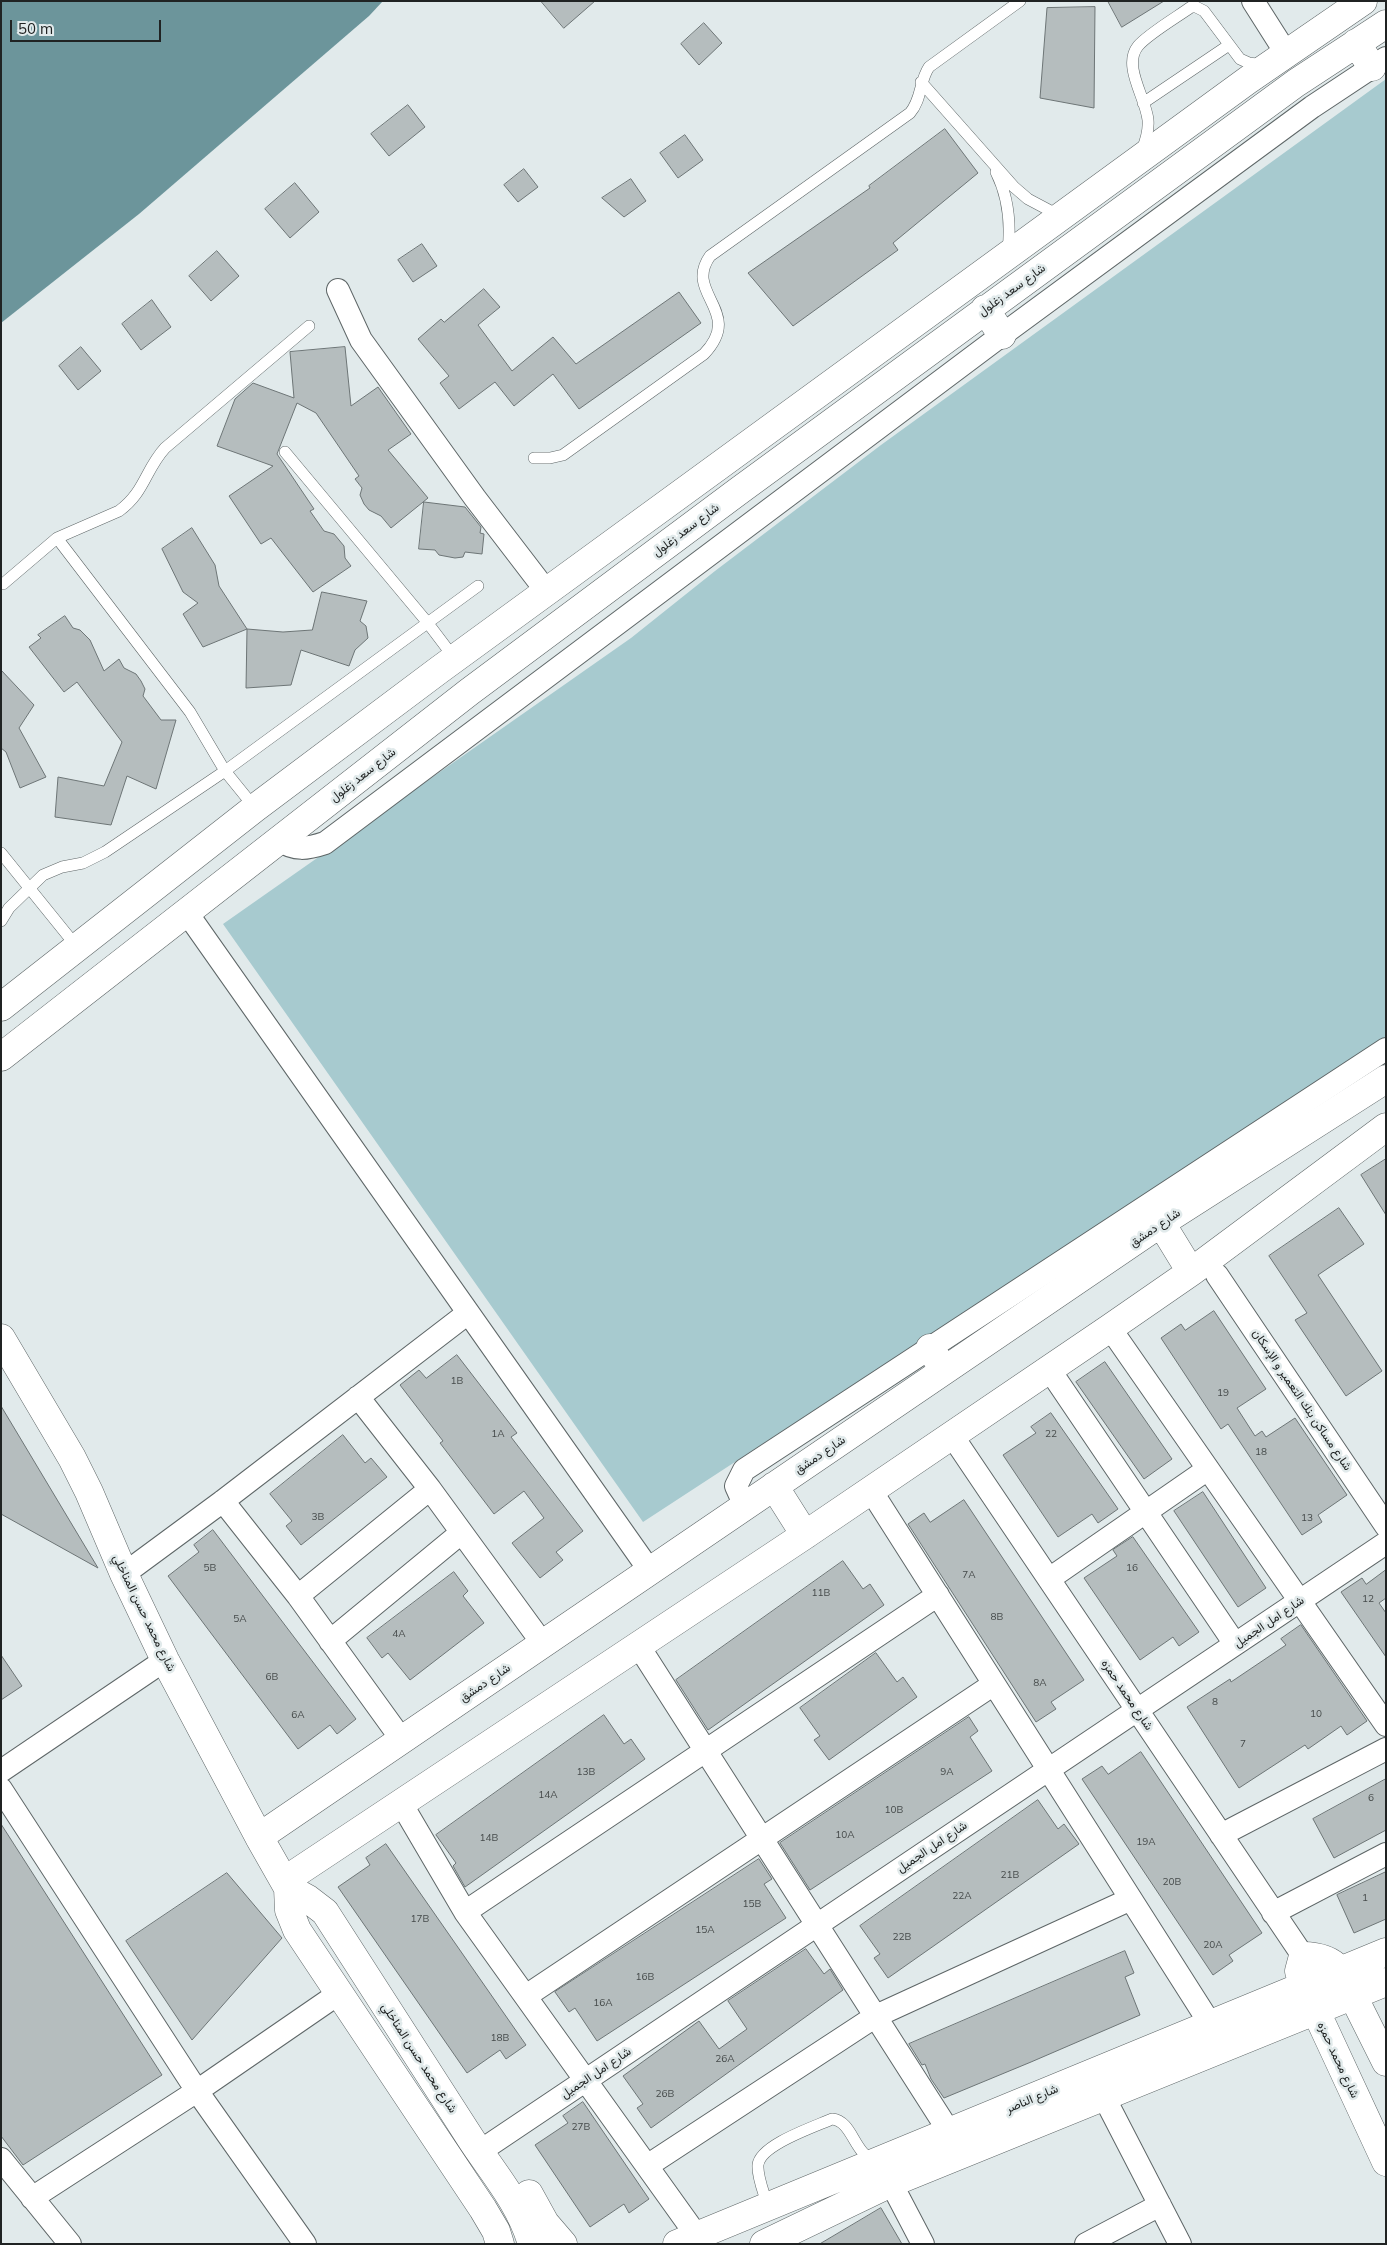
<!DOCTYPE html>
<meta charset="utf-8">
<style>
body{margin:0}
#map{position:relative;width:1387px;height:2245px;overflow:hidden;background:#e1eaeb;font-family:Mulish,sans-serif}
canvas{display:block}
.frame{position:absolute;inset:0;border:2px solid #202323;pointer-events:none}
.scale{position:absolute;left:10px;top:20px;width:151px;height:22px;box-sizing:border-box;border:2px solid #202323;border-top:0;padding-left:6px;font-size:15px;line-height:18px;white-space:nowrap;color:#202323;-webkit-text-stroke:4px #e1eaeb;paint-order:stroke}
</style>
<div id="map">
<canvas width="1387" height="2245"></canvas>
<div class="frame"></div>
<div class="scale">50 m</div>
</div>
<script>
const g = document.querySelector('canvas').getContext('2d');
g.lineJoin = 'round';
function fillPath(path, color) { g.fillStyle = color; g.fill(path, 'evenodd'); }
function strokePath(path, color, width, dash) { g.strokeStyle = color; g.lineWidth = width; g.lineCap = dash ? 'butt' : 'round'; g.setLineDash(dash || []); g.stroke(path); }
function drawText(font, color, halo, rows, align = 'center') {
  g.font = font + ' Mulish,Vazirmatn,sans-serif'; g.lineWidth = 5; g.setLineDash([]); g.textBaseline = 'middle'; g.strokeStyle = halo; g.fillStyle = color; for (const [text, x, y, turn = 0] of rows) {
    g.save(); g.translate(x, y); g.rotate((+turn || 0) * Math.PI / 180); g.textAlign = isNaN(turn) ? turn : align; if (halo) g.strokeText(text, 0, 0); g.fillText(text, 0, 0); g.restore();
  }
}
fillPath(new Path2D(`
 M 1386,79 L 1386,1037 L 643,1522 L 223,924 L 631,638 L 715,571 L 881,445 Z`), '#a7cacf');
fillPath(new Path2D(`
 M 1,1 L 383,1 L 369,16 L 139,214 L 1,323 Z`), '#6c959b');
const building = new Path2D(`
 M 541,1 L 595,1 L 564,28 Z
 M 1108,1 L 1164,1 L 1122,27 Z
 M 1095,7 L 1094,108 L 1040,98 L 1047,8 Z
 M 704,23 L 722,43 L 699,65 L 681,44 Z
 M 408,105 L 425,127 L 389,156 L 371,134 Z
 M 945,129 L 978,173 L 893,243 L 898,250 L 793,326 L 748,273 L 870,188 L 869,186 Z
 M 685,135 L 703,160 L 678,178 L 660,153 Z
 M 524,169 L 538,187 L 518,202 L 504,185 Z
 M 631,179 L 646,201 L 624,217 L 602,198 Z
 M 295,183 L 319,212 L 290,238 L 265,209 Z
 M 422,244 L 437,266 L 413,282 L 398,260 Z
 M 217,251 L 239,276 L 211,301 L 189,276 Z
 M 484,289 L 500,307 L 478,325 L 512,371 L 553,337 L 576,364 L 679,292 L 701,323 L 579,409 L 553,374 L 514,406 L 495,382 L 459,409 L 440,383 L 449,376 L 418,339 L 441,319 L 444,322 Z
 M 152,300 L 171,327 L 141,350 L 122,324 Z
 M 81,347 L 101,371 L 78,390 L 59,366 Z
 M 345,347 L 351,406 L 378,387 L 411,434 L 388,450 L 428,498 L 391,528 L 381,516 L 369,510 L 364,504 L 360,495 L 362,488 L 355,479 L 359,476 L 316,413 L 297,403 L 277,454 L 314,509 L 310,511 L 324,531 L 334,534 L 344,546 L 345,558 L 351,566 L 313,592 L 271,538 L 261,544 L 229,496 L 273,466 L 217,446 L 235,399 L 253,383 L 294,398 L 290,352 Z
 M 424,502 L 465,507 L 481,527 L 480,533 L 484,534 L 482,554 L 465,552 L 463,557 L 455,558 L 439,555 L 435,550 L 419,549 Z
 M 192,528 L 215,565 L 219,586 L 247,629 L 203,647 L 183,614 L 198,603 L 183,592 L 162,549 Z
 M 322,592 L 367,601 L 360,621 L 366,626 L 368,638 L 355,650 L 349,666 L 301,650 L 291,685 L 246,688 L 247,629 L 283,632 L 312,630 Z
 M 65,616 L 73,628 L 80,630 L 90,640 L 104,671 L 119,659 L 124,668 L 136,674 L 141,681 L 145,689 L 143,696 L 161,720 L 176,720 L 156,789 L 127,776 L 111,825 L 55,817 L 58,777 L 104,786 L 122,742 L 77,682 L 64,692 L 29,647 L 41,638 L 38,635 Z
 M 1,670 L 34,705 L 19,728 L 46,777 L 20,788 L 6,752 L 1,748 Z
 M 1386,1159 L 1386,1215 L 1361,1175 Z
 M 1339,1208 L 1364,1244 L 1318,1275 L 1382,1371 L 1346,1396 L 1295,1320 L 1307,1313 L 1269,1256 Z
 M 1214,1311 L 1266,1389 L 1237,1408 L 1255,1436 L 1262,1431 L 1266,1437 L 1295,1418 L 1347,1495 L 1318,1515 L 1322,1522 L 1302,1535 L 1228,1424 L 1221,1429 L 1161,1338 L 1181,1324 L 1185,1330 Z
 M 457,1355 L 517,1433 L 511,1437 L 583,1531 L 556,1552 L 563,1560 L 540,1578 L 512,1543 L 544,1518 L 524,1491 L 494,1514 L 440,1443 L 443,1441 L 400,1385 L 419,1370 L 426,1378 Z
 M 1105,1362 L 1172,1459 L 1144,1479 L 1076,1382 Z
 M 1,1406 L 98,1568 L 1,1514 Z
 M 1051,1413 L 1118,1509 L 1098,1523 L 1092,1514 L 1058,1537 L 1003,1455 L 1036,1433 L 1031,1427 Z
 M 343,1435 L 365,1463 L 371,1458 L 387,1477 L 301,1545 L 286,1526 L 292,1521 L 270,1494 Z
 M 1203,1492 L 1266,1588 L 1238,1607 L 1174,1511 Z
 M 964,1500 L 1084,1680 L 1051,1702 L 1056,1709 L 1036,1722 L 908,1524 L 924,1513 L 930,1522 Z
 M 213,1530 L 356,1719 L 337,1734 L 330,1725 L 298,1749 L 168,1576 L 199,1552 L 194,1545 Z
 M 1133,1537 L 1199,1632 L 1179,1646 L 1173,1637 L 1140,1660 L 1084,1578 L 1117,1556 L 1113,1550 Z
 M 843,1561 L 863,1589 L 870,1584 L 884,1605 L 708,1730 L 676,1680 Z
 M 1386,1570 L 1386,1598 L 1379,1603 L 1386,1613 L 1386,1657 L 1341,1592 L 1362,1578 L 1366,1584 Z
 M 454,1572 L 468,1591 L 463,1596 L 484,1623 L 410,1680 L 388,1653 L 382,1658 L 367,1638 Z
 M 1301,1625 L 1367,1721 L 1347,1735 L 1341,1726 L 1308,1749 L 1305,1745 L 1239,1788 L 1187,1707 L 1230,1679 L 1231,1682 L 1286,1645 L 1281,1639 Z
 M 876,1653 L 897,1682 L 903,1677 L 917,1697 L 829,1760 L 814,1740 L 820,1736 L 800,1708 Z
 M 1,1655 L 22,1686 L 1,1700 Z
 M 604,1715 L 624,1744 L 631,1739 L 645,1759 L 465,1887 L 453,1866 L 456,1863 L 436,1835 Z
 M 969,1717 L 978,1731 L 970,1737 L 992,1771 L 810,1890 L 780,1843 Z
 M 1141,1752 L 1262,1933 L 1229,1955 L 1233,1961 L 1213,1975 L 1082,1779 L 1102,1766 L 1108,1774 Z
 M 1386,1779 L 1386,1830 L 1334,1858 L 1313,1819 Z
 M 1038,1800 L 1058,1829 L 1064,1824 L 1079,1844 L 888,1978 L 874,1958 L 880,1954 L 860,1926 Z
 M 1,1824 L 162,2075 L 23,2165 L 1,2136 Z
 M 386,1844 L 526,2045 L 506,2059 L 500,2050 L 467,2073 L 338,1887 L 370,1865 L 366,1858 Z
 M 759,1859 L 772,1879 L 764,1884 L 786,1918 L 597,2041 L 575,2008 L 569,2012 L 555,1992 Z
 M 1386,1872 L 1386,1919 L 1354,1933 L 1337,1895 Z
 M 227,1873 L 282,1938 L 192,2040 L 126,1941 Z
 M 806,1949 L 824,1974 L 830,1969 L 843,1990 L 651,2128 L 637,2108 L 643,2104 L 623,2076 L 699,2021 L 719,2049 L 747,2029 L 728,2001 Z
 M 1125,1951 L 1134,1973 L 1125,1977 L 1140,2015 L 1031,2062 L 944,2098 L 931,2079 L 925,2064 L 922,2065 L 909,2044 Z
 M 583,2102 L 649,2199 L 629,2213 L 624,2204 L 590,2227 L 535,2145 L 568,2123 L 563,2116 Z
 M 881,2208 L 902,2244 L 820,2244 Z`);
fillPath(building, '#b5bdbe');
strokePath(building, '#6d7576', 1);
const service = new Path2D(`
 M 921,82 L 1014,187 L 1028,199 L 1060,216
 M 1143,103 L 1229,45
 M 1142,150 C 1146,140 1149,131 1148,120 C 1146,98 1122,66 1138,46 C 1148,34 1177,17 1191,7 L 1196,7 L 1204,11 L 1240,59 L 1249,63 L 1262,65
 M 996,172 C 1008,196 1011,224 1008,251
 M 285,452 L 427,622 L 455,659
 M 534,458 L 550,458 L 563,455 L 704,354 C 745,311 683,294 710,256 L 910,113 C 922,99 919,82 929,67 L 1020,1
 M 57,538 L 190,712 L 225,771 L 255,808
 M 3,584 L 57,538 L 119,511 C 145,492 145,470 165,448 L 309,326
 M 1,853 L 77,947
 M 1,921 L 9,908 L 43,875 L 62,867 L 83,863 L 105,852 L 225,771 L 478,586
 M 768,2207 C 765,2195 757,2178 758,2165 C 760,2145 814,2127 832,2119 C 853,2121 853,2153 875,2161`);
const minor = new Path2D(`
 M 1253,1 L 1286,53
 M 338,290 L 361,340 L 475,498 L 547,592
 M 279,840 C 295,851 307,849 325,843 L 1002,335 L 1312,107 L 1386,58
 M 187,913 L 650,1571
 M 1217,1275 L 1386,1526
 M 1110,1328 L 1386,1725
 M 1049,1369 L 1235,1644
 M 358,1397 L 430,1489 L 543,1644
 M 951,1434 L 1303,1956
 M 870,1489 L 1211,2025
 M 223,1501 L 298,1596 L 402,1740
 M 745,1506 L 736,1486 L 744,1470 L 1386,1049
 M 124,1574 L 223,1501 L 468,1313
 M 1049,1579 L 1208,1469
 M 298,1596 L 430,1489
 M 330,1641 L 461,1533
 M 638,1645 L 950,2133
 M 1,1771 L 165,1660
 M 1,1789 L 197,2091 L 305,2244
 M 401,1803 L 465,1912 L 697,2236
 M 1221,1835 L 1386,1749
 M 465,1912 L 938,1595
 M 1273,1913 L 1386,1854
 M 526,1996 L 994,1684
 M 1104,2097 L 1180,2244
 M 479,2152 L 1386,1543
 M 1,2159 L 70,2244
 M 647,2166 L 876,2016 L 1131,1899
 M 891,2183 L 923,2244
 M 32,2198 L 197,2091 L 338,1994
 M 1086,2244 L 1160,2205`);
const tertiary = new Path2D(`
 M 1161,1223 L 1191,1272
 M 1,1338 L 72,1458 L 89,1492 L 124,1574 L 165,1660 L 259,1837 L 288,1888 L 289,1910 L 297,1930 L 483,2209 L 496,2231 L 500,2244
 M 930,1348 L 944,1370
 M 774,1486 L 805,1535
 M 259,1837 L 1161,1223 L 1386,1079
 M 284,1881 L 805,1535 L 1110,1328 L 1191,1272 L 1386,1127
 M 288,1888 L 308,1899 L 325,1912 C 373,1987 421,2062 469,2136 C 492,2172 520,2202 532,2244
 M 1386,2062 L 1340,1970 C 1330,1959 1318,1956 1303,1956 L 1299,1971 L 1301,1979 L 1386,2162
 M 529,2194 L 545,2223 L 563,2244
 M 677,2244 L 1386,1952
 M 764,2244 L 891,2183 L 1386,1982`);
const primary = new Path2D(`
 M 1356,43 L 1372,67
 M 985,309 L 1002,335
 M 1,1007 L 255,808 L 439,670 L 1248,80 L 1363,1
 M 1,1057 L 469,692 L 740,490 L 1296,83 L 1386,24`);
strokePath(service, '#5e6667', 12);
strokePath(minor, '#5e6667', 24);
strokePath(tertiary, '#5e6667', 29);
strokePath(primary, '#5e6667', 29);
strokePath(service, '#fff', 11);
strokePath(minor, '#fff', 22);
strokePath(tertiary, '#fff', 28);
strokePath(primary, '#fff', 28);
drawText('10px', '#454a4a', null, [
 ["1B",457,1381],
 ["19",1223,1393],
 ["1A",498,1434],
 ["22",1051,1434],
 ["18",1261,1452],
 ["3B",318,1517],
 ["13",1307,1518],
 ["5B",210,1568],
 ["16",1132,1568],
 ["7A",969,1575],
 ["11B",821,1593],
 ["12",1368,1599],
 ["8B",997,1617],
 ["5A",240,1619],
 ["4A",399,1634],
 ["6B",272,1677],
 ["8A",1040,1683],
 ["8",1215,1702],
 ["10",1316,1714],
 ["6A",298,1715],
 ["7",1243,1744],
 ["13B",586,1772],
 ["9A",947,1772],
 ["14A",548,1795],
 ["6",1371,1798],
 ["10B",894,1810],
 ["10A",845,1835],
 ["14B",489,1838],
 ["19A",1146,1842],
 ["21B",1010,1875],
 ["20B",1172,1882],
 ["22A",962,1896],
 ["1",1365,1898],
 ["15B",752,1904],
 ["17B",420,1919],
 ["15A",705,1930],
 ["22B",902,1937],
 ["20A",1213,1945],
 ["16B",645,1977],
 ["16A",603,2003],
 ["18B",500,2038],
 ["26A",725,2059],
 ["26B",665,2094],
 ["27B",581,2127]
]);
drawText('12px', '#202323', '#e1eaeb', [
 ["شارع سعد زغلول",1012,290,-36],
 ["شارع سعد زغلول",686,530,-37],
 ["شارع سعد زغلول",363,775,-38],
 ["شارع دمشق",1155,1228,-34],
 ["شارع مساكن بنك التعمير و الإسكان",1302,1400,56],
 ["شارع دمشق",820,1455,-34],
 ["شارع محمد حسن المناخلي",144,1613,64],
 ["شارع امل الجميل",1269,1622,-34],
 ["شارع دمشق",485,1683,-34],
 ["شارع محمد حمزه",1127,1695,56],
 ["شارع امل الجميل",932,1847,-34],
 ["شارع محمد حسن المناخلي",419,2058,57],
 ["شارع محمد حمزه",1338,2060,65],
 ["شارع امل الجميل",596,2073,-34],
 ["شارع الناصر",1032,2099,-23]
]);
</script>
